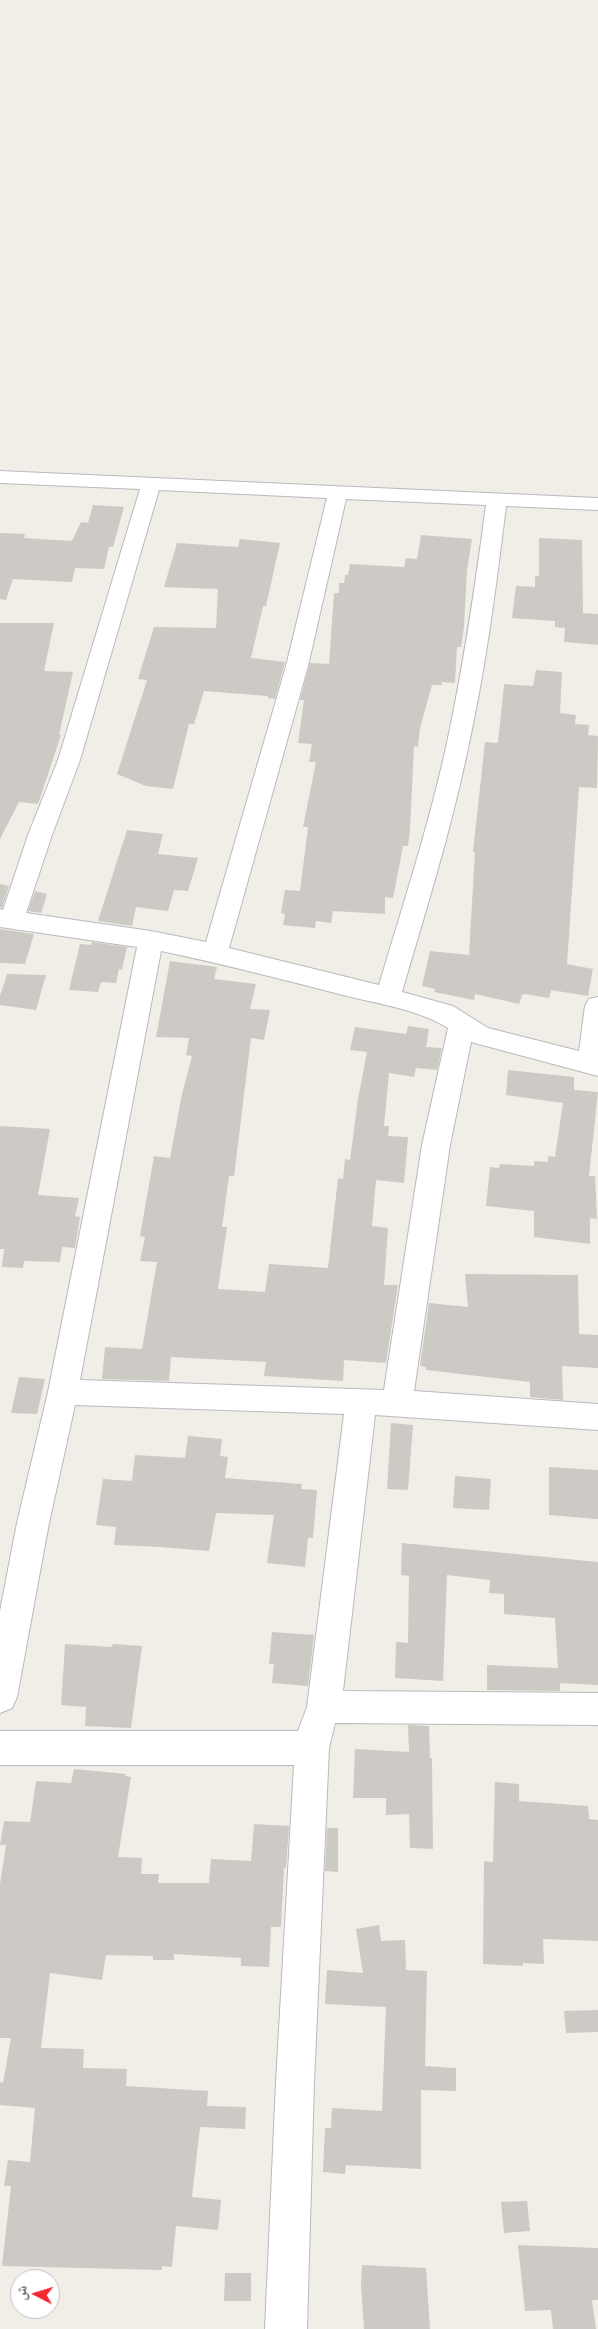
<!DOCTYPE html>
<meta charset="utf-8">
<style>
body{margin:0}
#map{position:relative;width:598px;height:2329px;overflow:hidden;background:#f1eee7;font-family:Manrope,"Noto Naskh Arabic",sans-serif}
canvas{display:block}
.north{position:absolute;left:10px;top:2269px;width:50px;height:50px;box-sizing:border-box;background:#fff;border:1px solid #bfc1c3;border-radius:50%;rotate:275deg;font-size:14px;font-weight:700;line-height:20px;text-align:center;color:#5e6468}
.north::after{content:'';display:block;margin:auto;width:18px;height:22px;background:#f7282d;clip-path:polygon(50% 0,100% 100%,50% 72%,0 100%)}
</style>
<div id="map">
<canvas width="598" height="2329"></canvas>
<div class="north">ش</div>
</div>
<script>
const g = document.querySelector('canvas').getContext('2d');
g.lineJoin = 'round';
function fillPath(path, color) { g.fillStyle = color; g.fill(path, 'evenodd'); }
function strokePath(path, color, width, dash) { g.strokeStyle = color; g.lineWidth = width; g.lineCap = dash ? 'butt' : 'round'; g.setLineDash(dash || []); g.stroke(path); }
fillPath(new Path2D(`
 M 93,505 L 124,507 L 113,547 L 109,547 L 104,569 L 75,568 L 72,582 L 13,579 L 6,600 L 0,599 L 0,533 L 25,534 L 24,538 L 72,541 L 81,522 L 88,523 Z
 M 421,535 L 472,539 L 467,570 L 464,627 L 461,647 L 457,647 L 455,683 L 442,682 L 442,685 L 432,685 L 420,728 L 418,747 L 414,746 L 410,829 L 408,846 L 403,846 L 393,898 L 385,897 L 385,914 L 333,911 L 331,923 L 316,921 L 315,928 L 283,925 L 285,914 L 281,913 L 285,890 L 300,891 L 308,827 L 303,827 L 316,762 L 309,762 L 312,744 L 298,743 L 304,700 L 300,700 L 310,663 L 329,664 L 334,593 L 339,593 L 339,583 L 344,583 L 345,575 L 348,575 L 350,564 L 404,567 L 406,558 L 417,559 Z
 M 539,538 L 582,540 L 583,613 L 598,614 L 598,645 L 564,642 L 565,628 L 555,627 L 555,621 L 512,618 L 516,586 L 535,587 L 535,576 L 539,576 Z
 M 240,539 L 280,543 L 266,606 L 263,606 L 251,658 L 285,662 L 275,699 L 268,698 L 268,696 L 204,691 L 194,724 L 189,724 L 173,789 L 146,786 L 117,774 L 147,680 L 138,679 L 154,627 L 216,628 L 218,589 L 164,587 L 177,543 L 238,547 Z
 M 0,623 L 54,623 L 44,671 L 73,672 L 59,735 L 61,735 L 38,804 L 19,802 L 0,839 Z
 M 536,670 L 562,672 L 560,713 L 576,715 L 575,724 L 589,725 L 588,735 L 598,736 L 597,788 L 579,787 L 567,964 L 593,969 L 588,996 L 551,990 L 549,998 L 525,994 L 522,995 L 519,1004 L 475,994 L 474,1000 L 434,992 L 435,989 L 422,986 L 430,951 L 469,955 L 475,852 L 473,852 L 485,742 L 498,743 L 504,684 L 533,686 Z
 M 127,830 L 163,834 L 158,854 L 198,858 L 188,891 L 174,890 L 168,911 L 136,907 L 132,926 L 98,921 Z
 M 0,884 L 9,886 L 2,908 L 0,907 Z
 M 35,891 L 47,894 L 41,913 L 28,911 Z
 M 0,929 L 34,934 L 25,964 L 0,963 Z
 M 92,942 L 127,947 L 122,970 L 119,969 L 116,983 L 101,982 L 98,992 L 69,990 L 80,944 L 91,945 Z
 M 170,961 L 217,967 L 214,979 L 256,984 L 250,1009 L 270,1010 L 264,1040 L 251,1038 L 234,1176 L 229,1176 L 222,1227 L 227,1227 L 218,1289 L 265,1292 L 269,1264 L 328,1268 L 338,1178 L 343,1179 L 345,1159 L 350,1160 L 358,1099 L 367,1052 L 350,1050 L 355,1027 L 406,1034 L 408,1026 L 429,1029 L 426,1047 L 442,1048 L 437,1070 L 416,1068 L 414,1077 L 389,1073 L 384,1126 L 389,1126 L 388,1136 L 408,1137 L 404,1183 L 376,1180 L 372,1226 L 388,1228 L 384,1285 L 398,1285 L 386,1363 L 344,1360 L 343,1381 L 264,1376 L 266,1362 L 171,1357 L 169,1381 L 102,1379 L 105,1347 L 142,1349 L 157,1262 L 140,1261 L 145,1237 L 140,1236 L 154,1156 L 170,1158 L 182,1094 L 192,1056 L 186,1055 L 189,1038 L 156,1037 Z
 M 7,974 L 46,975 L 36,1010 L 0,1005 L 0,996 Z
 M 508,1070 L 574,1077 L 574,1090 L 598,1092 L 589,1176 L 595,1176 L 597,1219 L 590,1218 L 590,1244 L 534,1237 L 534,1211 L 486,1206 L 490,1167 L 499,1168 L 500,1164 L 534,1166 L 534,1161 L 548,1162 L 548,1156 L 555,1157 L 563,1103 L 506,1095 Z
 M 0,1126 L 50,1129 L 38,1195 L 79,1198 L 75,1216 L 80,1217 L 75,1248 L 62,1247 L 60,1262 L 24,1261 L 23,1268 L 2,1267 L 4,1249 L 0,1249 Z
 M 465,1274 L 578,1275 L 579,1334 L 598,1335 L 598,1368 L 562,1366 L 563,1400 L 530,1397 L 530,1382 L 426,1370 L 426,1367 L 420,1366 L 429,1303 L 468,1307 Z
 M 19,1377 L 45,1379 L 37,1414 L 11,1413 Z
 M 391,1423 L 413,1425 L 408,1490 L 387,1489 Z
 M 188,1436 L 222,1439 L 220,1456 L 228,1457 L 225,1478 L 302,1484 L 301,1489 L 317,1490 L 313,1538 L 308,1538 L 305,1567 L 267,1563 L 274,1515 L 216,1513 L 209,1551 L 160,1547 L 114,1545 L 116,1527 L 96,1525 L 103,1479 L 132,1481 L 135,1455 L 185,1458 Z
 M 549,1467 L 598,1470 L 598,1519 L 549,1515 Z
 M 455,1476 L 491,1479 L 489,1510 L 453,1508 Z
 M 402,1543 L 598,1562 L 598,1685 L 560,1683 L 560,1691 L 487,1690 L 487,1665 L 558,1668 L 555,1618 L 504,1614 L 504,1594 L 489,1593 L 490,1580 L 447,1575 L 443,1681 L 395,1678 L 396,1642 L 408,1643 L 409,1576 L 401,1575 Z
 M 272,1632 L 314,1635 L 308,1686 L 272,1683 L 274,1664 L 269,1664 Z
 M 65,1644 L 112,1647 L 113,1644 L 142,1646 L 131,1728 L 85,1726 L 86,1707 L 61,1705 Z
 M 408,1725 L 429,1726 L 430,1758 L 432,1758 L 433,1849 L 410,1848 L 409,1814 L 386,1815 L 386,1798 L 353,1798 L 355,1749 L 409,1752 Z
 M 74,1769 L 126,1774 L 125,1776 L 131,1777 L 118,1857 L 142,1858 L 141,1874 L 159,1874 L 158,1883 L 209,1883 L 211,1859 L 251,1861 L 254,1824 L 289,1826 L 286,1868 L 284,1868 L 281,1927 L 271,1927 L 269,1967 L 241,1966 L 241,1958 L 174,1954 L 174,1960 L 153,1960 L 153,1956 L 106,1955 L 102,1980 L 50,1973 L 41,2048 L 84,2049 L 83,2068 L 127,2069 L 126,2086 L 208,2091 L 207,2106 L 246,2107 L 245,2129 L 200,2127 L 192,2197 L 221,2200 L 218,2230 L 176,2226 L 172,2267 L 162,2266 L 162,2270 L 2,2266 L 11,2186 L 4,2186 L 8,2160 L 30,2162 L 35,2108 L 0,2105 L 0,2082 L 3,2083 L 11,2038 L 0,2038 L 0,1884 L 6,1845 L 0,1845 L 4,1821 L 30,1822 L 36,1781 L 71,1783 Z
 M 495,1782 L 519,1784 L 519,1801 L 588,1806 L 589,1819 L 598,1820 L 598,1941 L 543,1939 L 544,1964 L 523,1963 L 523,1966 L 483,1964 L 484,1861 L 493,1862 Z
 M 327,1828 L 338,1828 L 338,1872 L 325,1871 Z
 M 379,1925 L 381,1941 L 405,1940 L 406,1970 L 427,1971 L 425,2066 L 456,2068 L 456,2091 L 421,2090 L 421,2169 L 346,2165 L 345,2174 L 323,2172 L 325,2128 L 331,2128 L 332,2108 L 382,2111 L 386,2007 L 325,2004 L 327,1970 L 363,1973 L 356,1929 Z
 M 598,2010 L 598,2032 L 566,2033 L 564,2011 Z
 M 527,2201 L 530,2231 L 504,2233 L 501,2202 Z
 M 518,2245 L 598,2248 L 598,2300 L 592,2300 L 596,2329 L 553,2329 L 551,2310 L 525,2311 Z
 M 362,2265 L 426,2268 L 430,2329 L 364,2329 L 361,2284 Z
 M 225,2273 L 251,2273 L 251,2301 L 224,2301 Z`), '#cdc9c4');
const minor = new Path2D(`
 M 0,471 L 598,498 L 598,510 L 506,506 C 496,589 485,672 467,753 C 450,834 425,913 402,992 L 453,1006 L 488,1028 L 579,1051 L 585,1006 L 589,999 L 598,997 L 598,1076 L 471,1042 L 450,1145 L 414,1391 L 598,1404 L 598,1430 L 375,1415 L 343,1691 L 598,1693 L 598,1725 L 335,1723 L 329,1748 L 314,2082 L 307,2329 L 265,2329 L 276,2082 L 294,1765 L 0,1765 L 0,1731 L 298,1731 L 307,1707 L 344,1414 L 75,1405 L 49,1523 L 17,1697 L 12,1708 L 0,1713 L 0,1611 L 17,1523 L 48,1392 L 137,947 L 0,927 L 0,909 L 3,910 L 28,835 L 58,760 L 140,489 L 0,483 ZM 159,490 L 327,498 L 286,666 L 206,942 L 151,931 L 26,913 L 52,835 L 80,760 ZM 346,499 L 486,505 C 475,588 463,670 445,752 C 427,831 402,908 379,985 L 229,948 L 308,666 ZM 161,951 C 224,964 285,980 347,996 C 380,1004 419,1010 448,1028 L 422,1145 L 384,1390 L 80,1380 Z`);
strokePath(minor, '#b7babe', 2);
fillPath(minor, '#fff');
</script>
